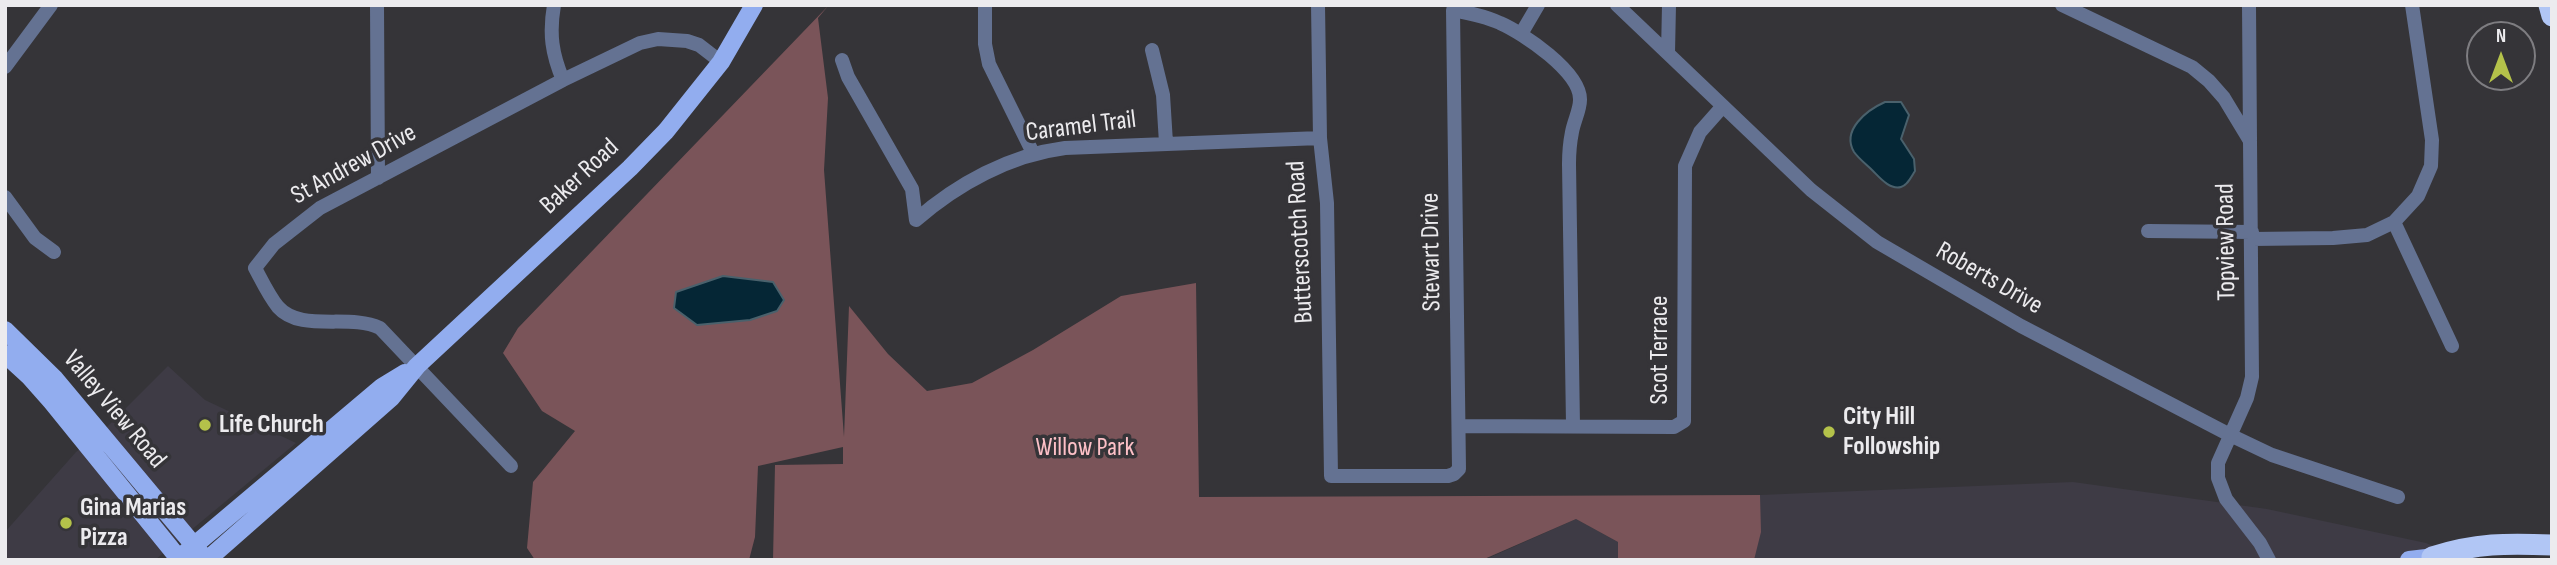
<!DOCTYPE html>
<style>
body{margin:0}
#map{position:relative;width:2557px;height:565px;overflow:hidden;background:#353438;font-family:"Sofia Sans Condensed",sans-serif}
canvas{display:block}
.frame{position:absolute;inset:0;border:7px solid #ecebee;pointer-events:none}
.north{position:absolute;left:2466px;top:21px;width:70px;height:70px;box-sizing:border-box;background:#353438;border:2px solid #7e7d81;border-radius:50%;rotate:0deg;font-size:19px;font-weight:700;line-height:28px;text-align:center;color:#ecebee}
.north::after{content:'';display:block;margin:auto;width:24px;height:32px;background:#b4c24a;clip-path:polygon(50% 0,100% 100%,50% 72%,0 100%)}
</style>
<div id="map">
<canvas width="2557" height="565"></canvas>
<div class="frame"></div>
<div class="north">N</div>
</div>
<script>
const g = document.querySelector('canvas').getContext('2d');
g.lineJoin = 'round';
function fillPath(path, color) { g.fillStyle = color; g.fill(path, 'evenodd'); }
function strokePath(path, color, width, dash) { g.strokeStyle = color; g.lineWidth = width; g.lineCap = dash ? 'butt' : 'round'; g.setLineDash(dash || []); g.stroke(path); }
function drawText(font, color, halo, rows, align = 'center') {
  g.font = font + ' "Sofia Sans Condensed",sans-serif'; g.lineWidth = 7; g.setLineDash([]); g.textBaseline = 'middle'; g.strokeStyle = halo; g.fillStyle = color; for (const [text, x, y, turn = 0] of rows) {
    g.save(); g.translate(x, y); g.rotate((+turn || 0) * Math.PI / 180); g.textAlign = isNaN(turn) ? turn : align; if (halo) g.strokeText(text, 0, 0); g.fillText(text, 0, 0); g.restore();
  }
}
fillPath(new Path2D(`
 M 168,366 L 205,400 L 296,443 L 155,560 L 5,560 L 5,532 L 76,452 L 107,427 Z
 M 2073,482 L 2267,509 L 2426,543 L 2466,560 L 1754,560 L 1760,495 Z
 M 1576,519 L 1618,542 L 1618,560 L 1484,560 Z`), '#3e3b45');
fillPath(new Path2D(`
 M 828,6 L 818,18 L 828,98 L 824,170 L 844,437 L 849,306 L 888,354 L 927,391 L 972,383 L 1033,350 L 1121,296 L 1196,283 L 1199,497 L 1760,495 L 1761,532 L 1754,560 L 1618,560 L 1618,542 L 1576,519 L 1482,560 L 773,560 L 775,465 L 843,464 L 843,447 L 758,466 L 755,537 L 749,560 L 535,560 L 527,548 L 533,482 L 575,431 L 542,411 L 503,353 L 518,328 Z`), '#7a5459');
const water = new Path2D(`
 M 1885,102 L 1901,102 L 1909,115 L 1901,139 L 1914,159 L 1915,171 C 1911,177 1908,185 1901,187 C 1890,190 1880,178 1873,171 C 1867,165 1859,159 1854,152 C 1841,130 1867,110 1885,102 Z
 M 723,276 L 773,282 L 784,300 L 777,311 L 750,320 L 697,325 L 674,308 L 676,292 Z`);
fillPath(water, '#052635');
strokePath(water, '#4a616c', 2);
strokePath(new Path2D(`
 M 377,5 L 378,178
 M 554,5 C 549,34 552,54 563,80
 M 985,5 L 985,44 L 989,64 L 1033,153
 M 1318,5 L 1320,138 L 1327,203 L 1331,476 L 1448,476 L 1454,474 L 1459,469 L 1453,10 C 1469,13 1485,16 1500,23 C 1523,33 1581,72 1580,100 C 1580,110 1574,121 1572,132 C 1570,142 1569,153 1569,164 L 1573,425
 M 1617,5 L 1811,190 L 1877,242 L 2021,326 L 2230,435 L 2272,455 L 2398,497
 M 2062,5 L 2192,67 L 2209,81 L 2224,98 L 2250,141 L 2252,377 L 2247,398 L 2218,463 L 2218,478 L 2226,499 L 2260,543 L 2269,560
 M 2249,5 L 2250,140
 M 1521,34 L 1538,5
 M 1152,50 L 1163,95 L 1166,143
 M 1668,53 L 1669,5
 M 842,60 L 848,77 L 912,189 L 916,220 C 957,184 1010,155 1065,148 L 1320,138
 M 5,67 L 51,5
 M 5,197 L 35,238 L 54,252
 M 2394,222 L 2452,346
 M 2148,231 L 2252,232
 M 2252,239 L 2333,238 L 2367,235 L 2394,222 L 2418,196 L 2431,166 L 2432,140 L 2412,5
 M 1460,426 L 1674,427 L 1684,421 L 1685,166 L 1700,132 L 1723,106
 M 511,466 L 380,328 C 349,313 301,333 278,307 C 269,296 262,281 255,268 L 274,244 L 320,208 L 563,80 L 640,43 L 658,39 L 687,41 L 699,45 L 721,62`), '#647292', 14);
strokePath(new Path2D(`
 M 5,330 L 55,379 L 202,555
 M 5,354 L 29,376 L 52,402 L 180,560
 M 177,560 L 382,387 L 405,373
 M 207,560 L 391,398 L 417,366 L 630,168 L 666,131 L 721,62 L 754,5
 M 2409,560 L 2444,556`), '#92adef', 18);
strokePath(new Path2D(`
 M 2549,5 L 2552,16
 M 2432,557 C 2476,543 2507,543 2552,545`), '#b1c6f5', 21);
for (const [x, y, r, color] of [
 [205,425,7,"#b4c24a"],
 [1829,432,7,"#b4c24a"],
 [66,523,7,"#b4c24a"]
]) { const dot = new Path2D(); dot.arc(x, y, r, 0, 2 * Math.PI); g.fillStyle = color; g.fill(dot); strokePath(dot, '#353438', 2.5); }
drawText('26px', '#ecebee', '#353438', [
 ["Caramel Trail",1081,127,-7],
 ["St Andrew Drive",354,165,-29],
 ["Baker Road",580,177,-43],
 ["Butterscotch Road",1301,242,-93],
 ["Topview Road",2227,242,-91],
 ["Stewart Drive",1432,252,-91],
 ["Roberts Drive",1989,279,30],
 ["Scot Terrace",1660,350,-90],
 ["Valley View Road",114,410,50]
]);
drawText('bold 26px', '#ecebee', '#353438', [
 ["City Hill",1843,417],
 ["Followship",1843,447],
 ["Life Church",219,425],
 ["Gina Marias",80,508],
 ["Pizza",80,538]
], 'left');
drawText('26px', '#fdc0c7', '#353438', [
 ["Willow Park",1085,448]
]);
</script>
